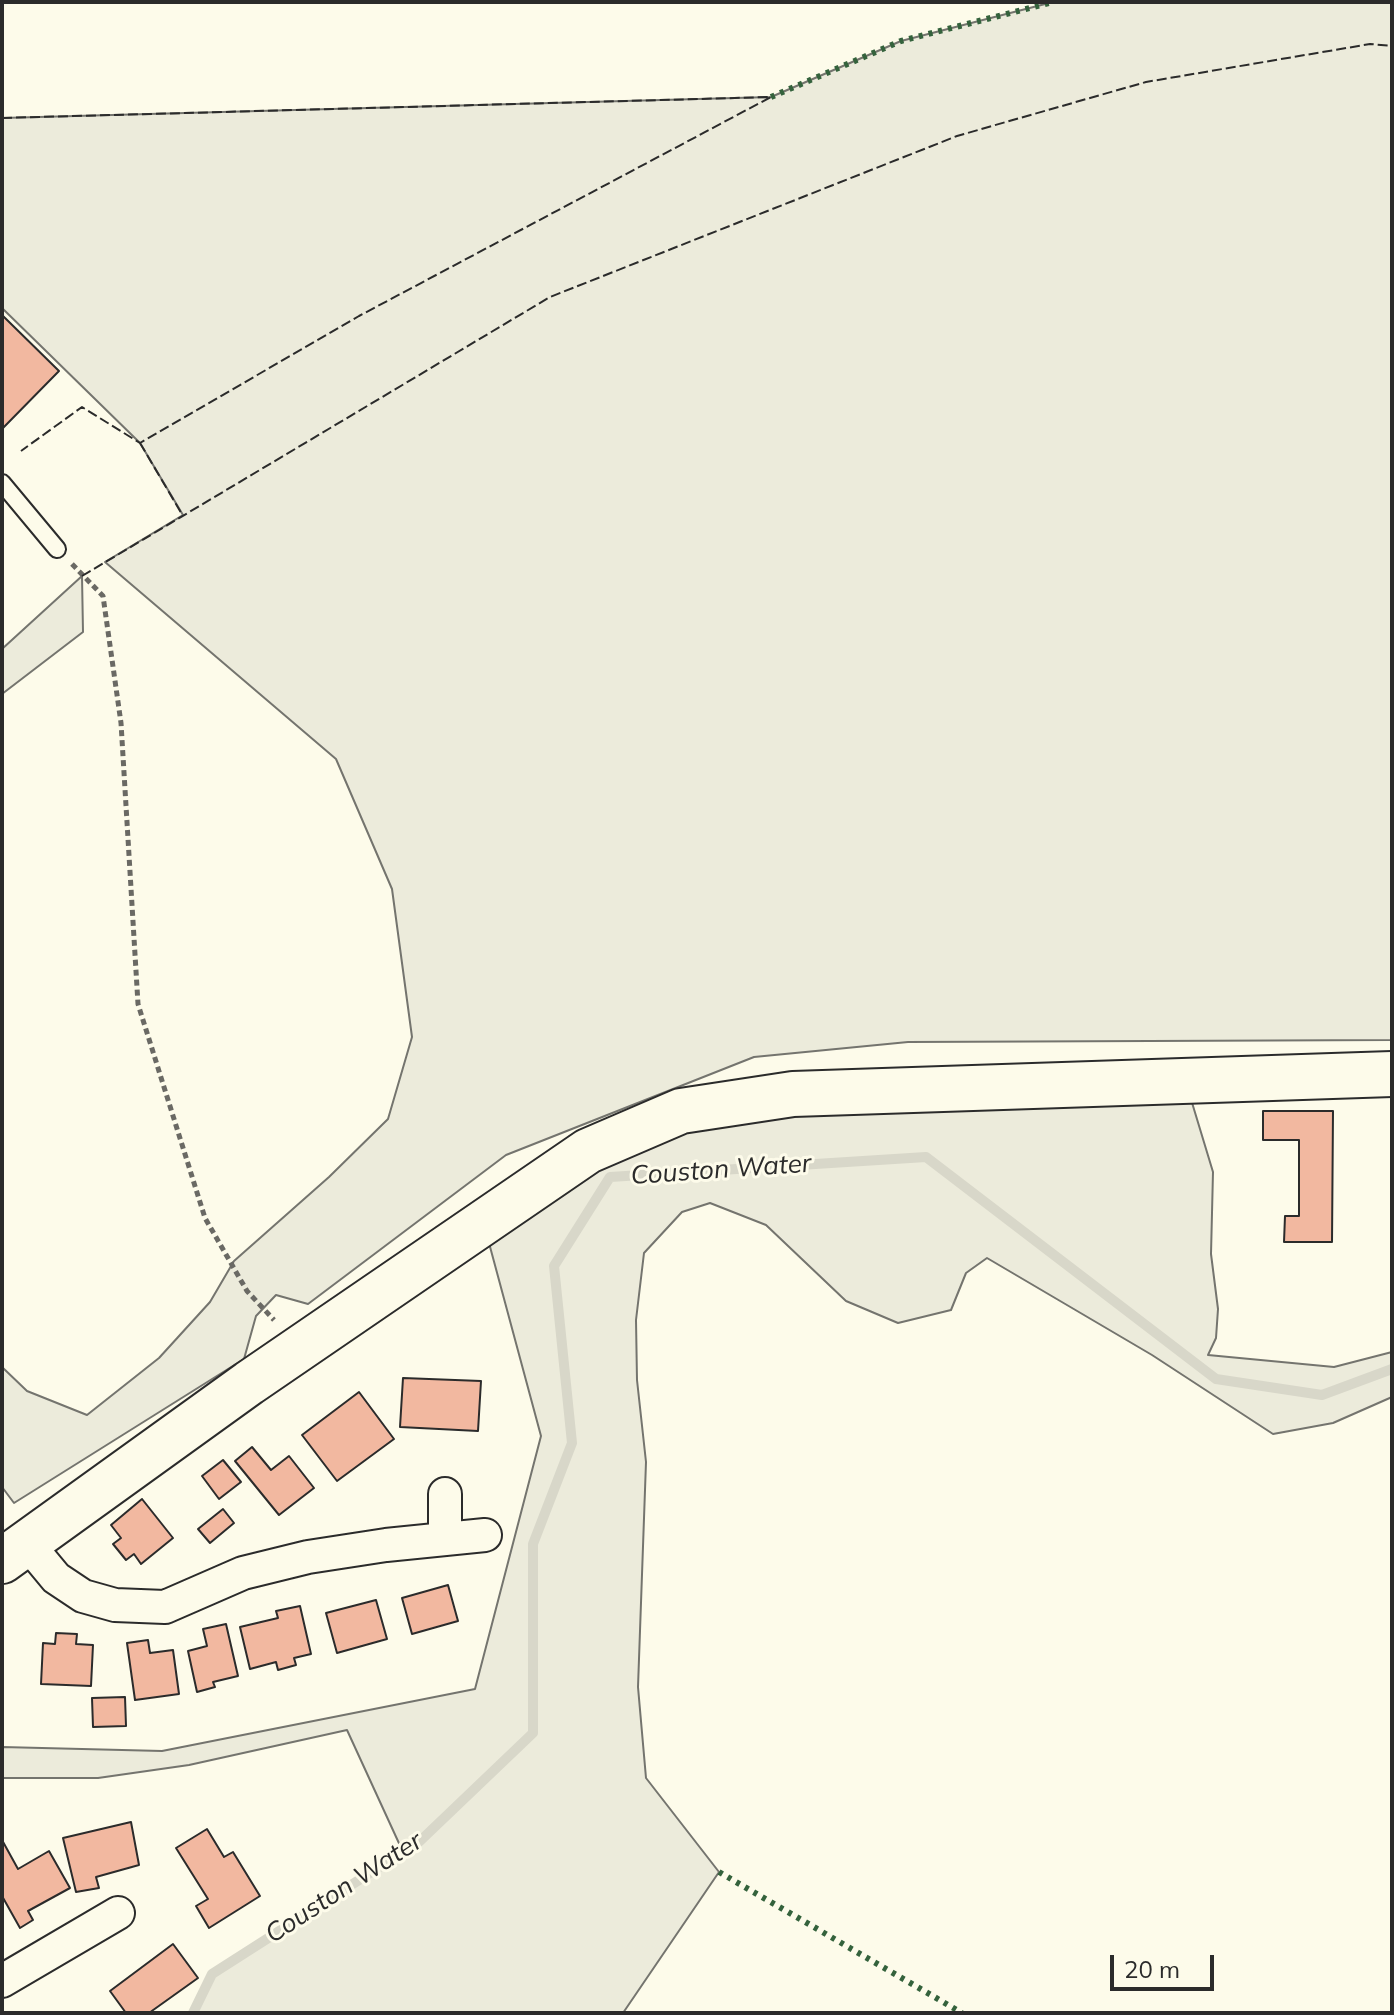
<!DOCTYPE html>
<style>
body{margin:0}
#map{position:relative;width:1394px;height:2015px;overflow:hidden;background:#fdfbea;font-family:Mulish,sans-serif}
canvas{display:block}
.frame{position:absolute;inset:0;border:4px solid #2b2b2b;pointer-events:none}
.scale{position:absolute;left:1110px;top:1955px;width:104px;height:36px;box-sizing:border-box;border:4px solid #2b2b2b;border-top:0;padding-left:10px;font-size:24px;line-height:28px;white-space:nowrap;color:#2b2b2b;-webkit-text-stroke:6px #fdfbea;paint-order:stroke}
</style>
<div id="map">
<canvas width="1394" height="2015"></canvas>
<div class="frame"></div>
<div class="scale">20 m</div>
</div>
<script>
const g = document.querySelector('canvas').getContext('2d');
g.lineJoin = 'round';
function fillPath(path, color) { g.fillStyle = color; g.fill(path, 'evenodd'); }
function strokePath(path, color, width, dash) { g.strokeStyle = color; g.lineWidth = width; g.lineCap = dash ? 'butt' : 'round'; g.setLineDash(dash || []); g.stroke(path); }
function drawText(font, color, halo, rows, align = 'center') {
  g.font = font + ' Mulish,sans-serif'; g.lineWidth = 6; g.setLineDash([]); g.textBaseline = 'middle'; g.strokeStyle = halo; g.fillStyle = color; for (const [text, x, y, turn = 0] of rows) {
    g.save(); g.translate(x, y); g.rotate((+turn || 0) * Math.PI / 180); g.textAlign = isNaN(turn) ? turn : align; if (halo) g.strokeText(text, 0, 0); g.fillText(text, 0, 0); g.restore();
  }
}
const green = new Path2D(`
 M 1053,2 L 1392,2 L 1392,1040 L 908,1042 L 754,1057 L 506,1155 L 308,1304 L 276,1295 L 256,1316 L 244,1359 L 14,1503 L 2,1487 L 2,1367 L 27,1391 L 87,1415 L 159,1358 L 210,1302 L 234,1261 L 329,1177 L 388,1119 L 412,1037 L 392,889 L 336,759 L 105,562 L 183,515 L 140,443 L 2,308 L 2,118 L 771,97 L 901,41 Z
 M 82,576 L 83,632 L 2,694 L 2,649 Z
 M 1190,1096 L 1213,1172 L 1211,1254 L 1218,1309 L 1216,1338 L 1208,1355 L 1334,1367 L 1392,1352 L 1392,1397 L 1333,1423 L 1273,1434 L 1152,1355 L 987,1258 L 966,1273 L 951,1310 L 898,1323 L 846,1301 L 766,1225 L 710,1203 L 682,1212 L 644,1253 L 636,1320 L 637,1380 L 646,1462 L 638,1687 L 646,1778 L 719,1872 L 623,2013 L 193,2013 L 212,1974 L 403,1852 L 347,1730 L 189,1765 L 98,1778 L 2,1778 L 2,1747 L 162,1751 L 475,1689 L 541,1436 L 489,1243 L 559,1188 L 690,1129 L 776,1110 Z`);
fillPath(green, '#ecebdb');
strokePath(green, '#74746e', 2);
strokePath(new Path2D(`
 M 193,2013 L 212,1974 L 420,1841 L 533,1733 L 533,1544 L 572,1443 L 554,1266 L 610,1177 L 926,1157 L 1216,1379 L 1322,1395 L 1392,1369`), '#d8d7c9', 10);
const building = new Path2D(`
 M 2,315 L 59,371 L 2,429 Z
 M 1263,1111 L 1333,1111 L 1332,1242 L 1284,1242 L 1285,1216 L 1299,1216 L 1299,1140 L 1263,1140 Z
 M 403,1378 L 481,1381 L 478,1431 L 400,1427 Z
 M 359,1392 L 394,1439 L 337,1481 L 302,1435 Z
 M 252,1447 L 271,1470 L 289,1456 L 314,1488 L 279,1515 L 235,1461 Z
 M 223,1460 L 241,1482 L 219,1499 L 202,1476 Z
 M 142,1499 L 173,1538 L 141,1564 L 134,1554 L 126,1560 L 113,1544 L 121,1538 L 111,1525 Z
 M 223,1509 L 234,1523 L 210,1543 L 198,1529 Z
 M 448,1585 L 458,1621 L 412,1634 L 402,1598 Z
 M 376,1600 L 387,1639 L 337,1653 L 326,1613 Z
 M 300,1606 L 311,1654 L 294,1658 L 296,1665 L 278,1670 L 276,1662 L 250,1669 L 240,1627 L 278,1618 L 276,1611 Z
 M 226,1624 L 238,1676 L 213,1682 L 215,1687 L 197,1692 L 188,1651 L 207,1646 L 203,1629 Z
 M 56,1633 L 77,1634 L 76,1644 L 93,1645 L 91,1686 L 41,1684 L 43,1643 L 55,1644 Z
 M 148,1640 L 150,1653 L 173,1650 L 179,1694 L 135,1700 L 127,1643 Z
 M 125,1697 L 126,1726 L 93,1727 L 92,1698 Z
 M 131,1822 L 139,1865 L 96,1877 L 99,1888 L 76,1892 L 63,1838 Z
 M 207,1829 L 224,1857 L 233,1852 L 260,1896 L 209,1928 L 196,1906 L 208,1899 L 176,1848 Z
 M 2,1840 L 18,1869 L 49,1851 L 70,1888 L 28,1911 L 33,1920 L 20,1928 L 2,1896 Z
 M 173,1944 L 198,1978 L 149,2013 L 126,2013 L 110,1991 Z`);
fillPath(building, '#f2b8a0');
strokePath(building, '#2b2b2b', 2);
const service = new Path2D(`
 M 2,483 L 57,549`);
const minor = new Path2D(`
 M 445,1539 L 445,1494
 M 27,1543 L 56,1578 L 83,1596 L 115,1605 L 165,1607 L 243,1573 L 308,1557 L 386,1545 L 485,1535
 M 2,1981 L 118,1913`);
const primary = new Path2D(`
 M 2,1561 L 249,1383 L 588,1151 L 681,1111 L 793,1094 L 1392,1074`);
strokePath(service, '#2b2b2b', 20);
strokePath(minor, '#2b2b2b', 36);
strokePath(primary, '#2b2b2b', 48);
strokePath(new Path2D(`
 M 72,564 L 103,596 L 121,723 L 138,1004 L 205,1218 L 247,1291 L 274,1320`), '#6a6964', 5, [6, 4]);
strokePath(service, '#fdfbea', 16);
strokePath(minor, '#fdfbea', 32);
strokePath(primary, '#fdfbea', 44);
strokePath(new Path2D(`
 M 771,97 L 901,41 L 1053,2
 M 719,1872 L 962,2013`), '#34623c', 6, [4, 6]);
strokePath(new Path2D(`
 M 2,118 L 771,97 L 359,316 L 140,443 L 82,407 L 21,451
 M 140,443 L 183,516
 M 82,576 L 550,297 L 957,136 L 1146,82 L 1370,44 L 1392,46`), '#2b2b2b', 2, [10, 4]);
drawText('italic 26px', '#2b2b2b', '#fdfbea', [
 ["Couston Water",721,1170,-4],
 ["Couston Water",344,1888,-33]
]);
</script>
